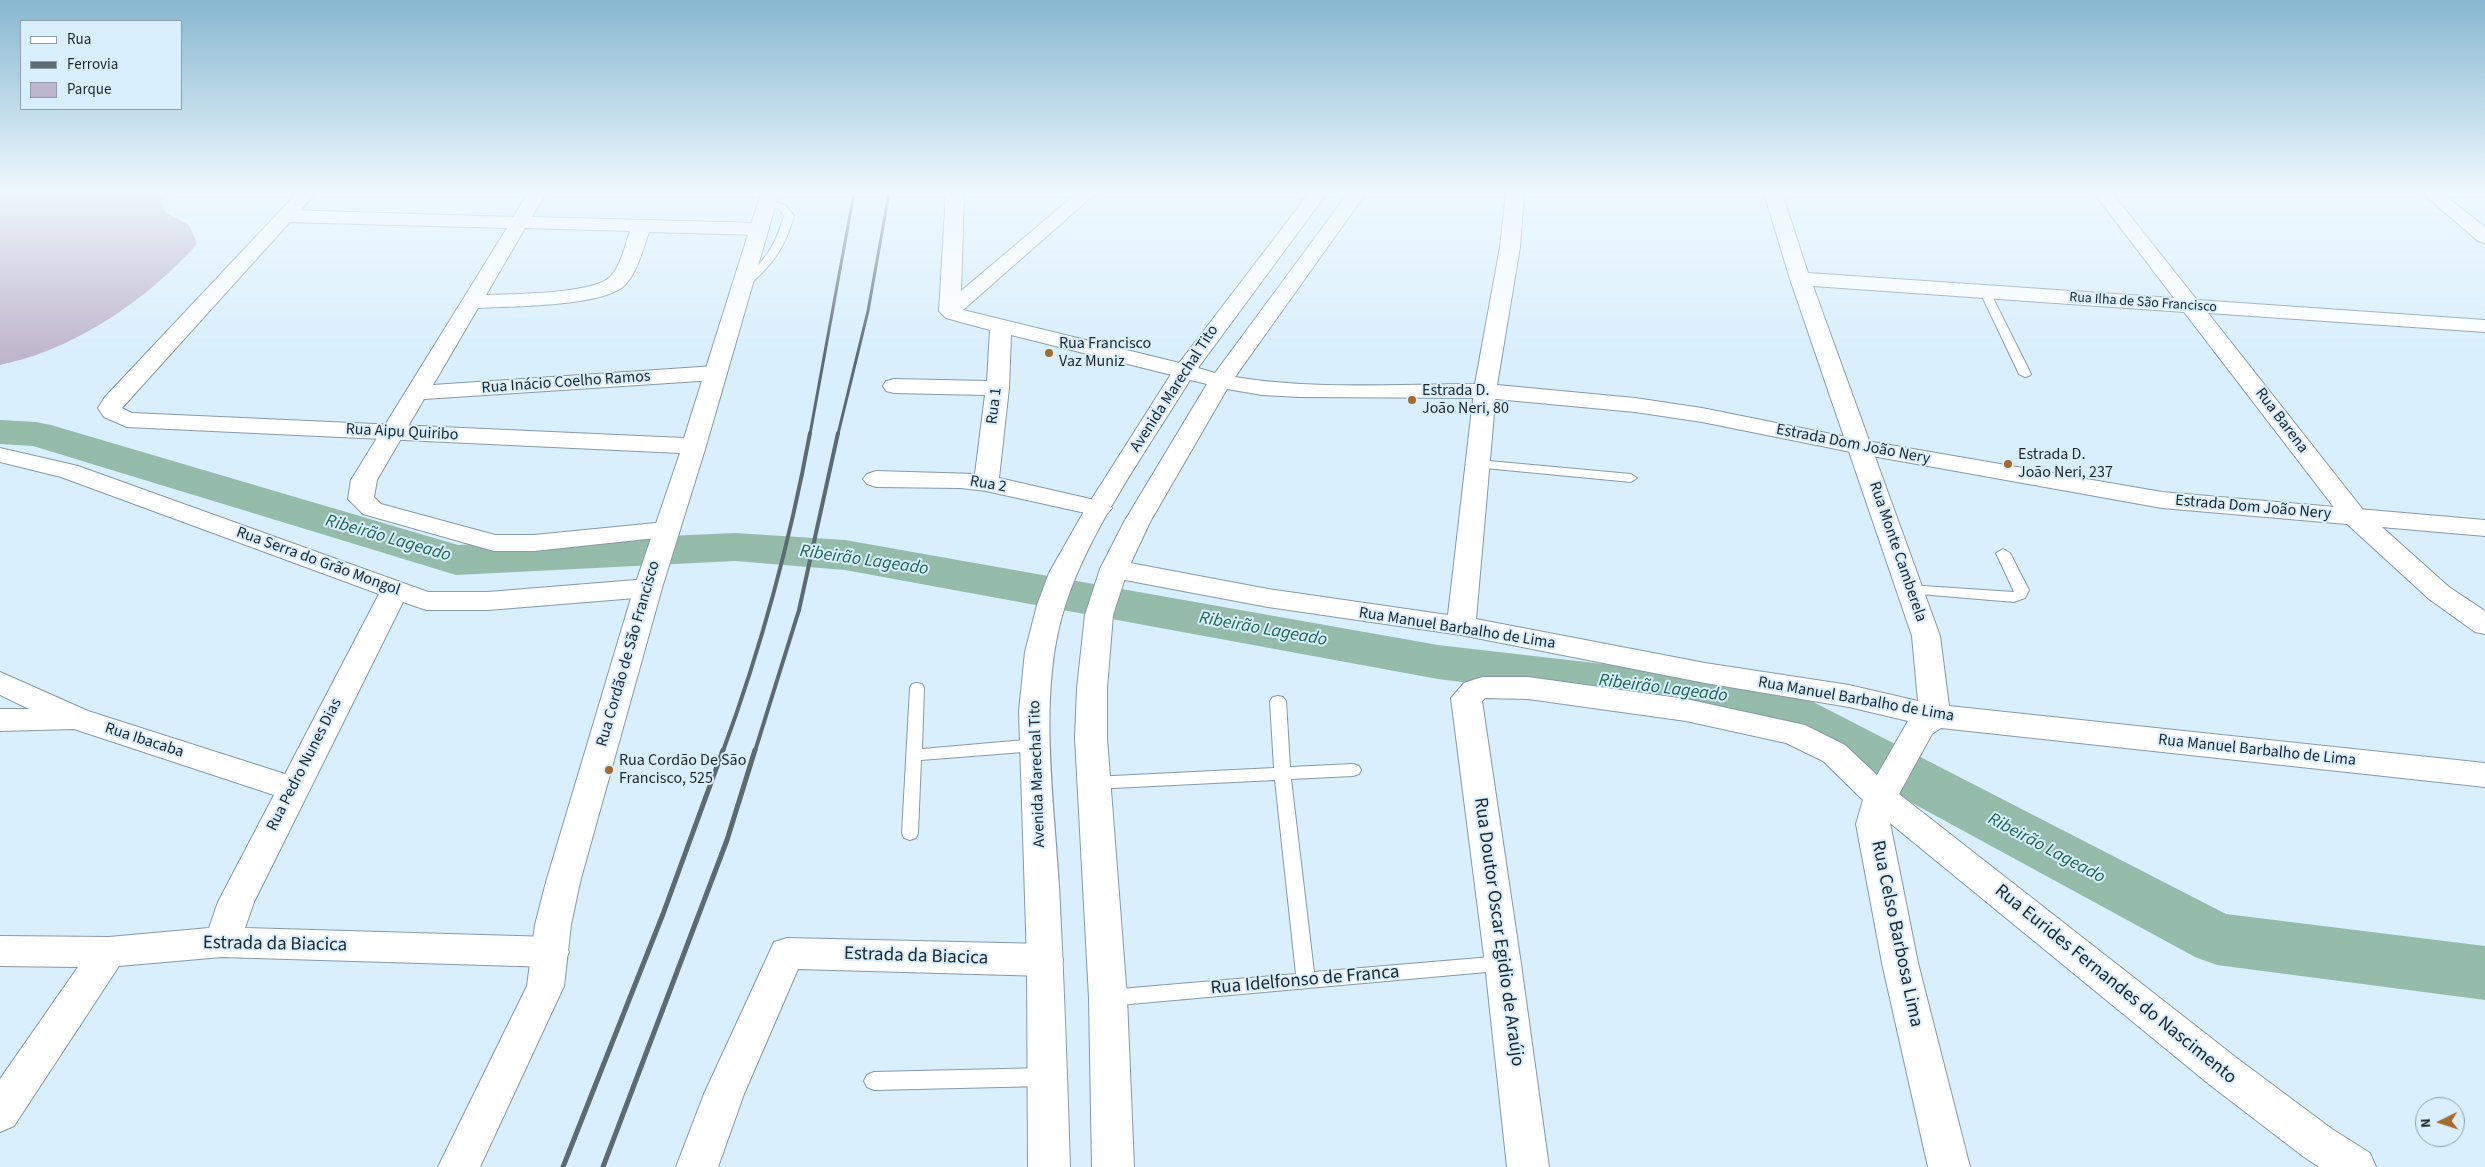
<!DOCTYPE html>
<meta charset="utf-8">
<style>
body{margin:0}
#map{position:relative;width:2485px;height:1167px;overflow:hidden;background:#d9effd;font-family:"Source Sans 3",sans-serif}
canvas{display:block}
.legend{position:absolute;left:20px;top:20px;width:162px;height:90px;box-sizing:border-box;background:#d9effd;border:1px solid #8e9fa9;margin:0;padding:6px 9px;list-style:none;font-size:15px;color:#1e262b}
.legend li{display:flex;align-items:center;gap:10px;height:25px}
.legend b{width:25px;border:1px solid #8e9fa9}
.north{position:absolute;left:2415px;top:1097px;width:50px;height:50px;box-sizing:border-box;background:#d9effd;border:1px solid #8e9fa9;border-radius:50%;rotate:266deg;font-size:14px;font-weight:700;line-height:20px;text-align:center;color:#1e262b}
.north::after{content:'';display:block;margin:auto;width:18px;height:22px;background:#a56b2a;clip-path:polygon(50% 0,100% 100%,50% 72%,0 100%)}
</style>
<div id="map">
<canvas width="2485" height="1167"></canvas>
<ul class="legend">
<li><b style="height:6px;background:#fff"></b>Rua</li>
<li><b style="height:6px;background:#5d6a72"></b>Ferrovia</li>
<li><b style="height:14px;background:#bfb5cc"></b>Parque</li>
</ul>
<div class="north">N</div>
</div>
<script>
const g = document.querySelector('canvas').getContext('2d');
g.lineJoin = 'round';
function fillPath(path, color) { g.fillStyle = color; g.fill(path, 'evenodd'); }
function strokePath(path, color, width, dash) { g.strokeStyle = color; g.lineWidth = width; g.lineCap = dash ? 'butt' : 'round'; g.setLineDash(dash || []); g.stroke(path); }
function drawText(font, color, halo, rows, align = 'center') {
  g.font = font + ' "Source Sans 3",sans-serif'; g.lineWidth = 4; g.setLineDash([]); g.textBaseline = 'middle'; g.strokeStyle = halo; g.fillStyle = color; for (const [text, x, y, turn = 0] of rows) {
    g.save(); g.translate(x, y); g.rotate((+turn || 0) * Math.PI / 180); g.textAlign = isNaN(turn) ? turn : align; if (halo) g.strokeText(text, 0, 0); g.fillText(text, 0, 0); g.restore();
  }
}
fillPath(new Path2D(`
 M 0,193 L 171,193 L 161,201 L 165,212 L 189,225 L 197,244 C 157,289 100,331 44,352 C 30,358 15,361 0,365 Z`), '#bfb5cc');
fillPath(new Path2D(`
 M 0,420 L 36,422 L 51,425 L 458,545 L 735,533 L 845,540 L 1438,645 L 1769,683 L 1788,689 L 2226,914 L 2485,946 L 2485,1000 L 2217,965 L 2195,957 L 1758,719 L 1438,679 L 845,570 L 735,561 L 456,575 L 33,446 L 0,444 Z`), '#95bcab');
const lane = new Path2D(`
 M 767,200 L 785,205 L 794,216 C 784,250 772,265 746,288 L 738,288 L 738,284 C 764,262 774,249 784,216 L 779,209 L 764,205 L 762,203 Z
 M 1985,289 L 1990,292 L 2031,374 L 2029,376 L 2025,377 L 2019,374 L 1980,292 Z
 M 1478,460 L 1631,474 L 1637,478 L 1631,482 L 1474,467 L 1472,464 L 1474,461 Z
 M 2003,549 L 2010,553 L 2029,590 L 2025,598 L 2014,602 L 1908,593 L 1901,589 L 1908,585 L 2014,592 L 1996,553 Z
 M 917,683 L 922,684 L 924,688 L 922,749 L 1036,739 L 1042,741 L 1044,745 L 1042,749 L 1036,751 L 921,760 L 918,833 L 916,838 L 910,840 L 904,838 L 902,833 L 910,688 L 912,684 Z
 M 1278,696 L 1283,697 L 1286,701 L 1290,767 L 1353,764 L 1359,766 L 1361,770 L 1359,774 L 1353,776 L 1291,779 L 1314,972 L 1503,956 L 1509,958 L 1512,964 L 1509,970 L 1108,1006 L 1101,1004 L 1099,998 L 1101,992 L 1108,990 L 1296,974 L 1275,780 L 1093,789 L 1087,787 L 1085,783 L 1087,779 L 1093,777 L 1274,768 L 1270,701 L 1273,697 Z
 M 1045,1068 L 1052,1071 L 1055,1077 L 1052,1083 L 1045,1086 L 874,1090 L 867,1087 L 864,1081 L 867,1075 L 874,1072 Z`);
const street = new Path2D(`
 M 528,193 L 546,193 L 532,217 L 759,223 L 766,225 L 769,229 L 766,233 L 759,235 L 649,232 C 643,249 638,270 626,284 C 606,307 509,306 478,308 L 433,385 L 715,366 L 723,368 L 726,373 L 723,378 L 715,380 L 424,399 L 377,480 L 374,497 L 381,504 L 495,535 L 534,535 L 666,522 L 675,524 L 679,530 L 675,536 L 534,551 L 494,551 L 363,514 L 348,499 L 351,480 L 507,228 L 287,222 L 280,220 L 278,216 L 280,212 L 287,210 L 513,217 ZM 525,228 L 630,231 C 625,245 621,266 610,277 C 593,294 512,294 486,295 Z
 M 946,193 L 964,193 L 961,291 L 1077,193 L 1096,193 L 963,310 L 1192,366 L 1195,371 L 1192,376 L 1184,378 L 1011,335 L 1009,388 L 999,478 L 1108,503 L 1112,508 L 1108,513 L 1099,516 L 986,491 L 961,488 L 876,487 L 867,484 L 863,479 L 867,474 L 876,471 L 975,474 L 985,395 L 894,393 L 886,391 L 883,386 L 886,381 L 894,379 L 987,381 L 990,330 L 946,318 L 939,311 Z
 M 1764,193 L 1782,193 L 1808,273 L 2174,298 L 2094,193 L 2112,193 L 2197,300 L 2485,320 L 2485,332 L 2208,313 L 2364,511 L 2449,587 L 2485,611 L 2485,634 L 2475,632 L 2429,599 L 2346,523 L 2184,312 L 1813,286 L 1940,636 L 1949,706 L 2485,763 L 2485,787 L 1941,728 L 1932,734 L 1899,794 L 2238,1059 L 2332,1129 L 2370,1153 L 2376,1167 L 2319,1167 L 2304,1157 L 2210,1085 L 1890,823 L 1918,963 L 1970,1167 L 1928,1167 L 1882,963 L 1856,824 L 1863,800 L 1823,761 L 1786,743 L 1686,721 L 1528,699 L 1485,698 L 1482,701 L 1521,964 L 1549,1167 L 1507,1167 L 1485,964 L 1451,698 L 1464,683 L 1482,677 L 1528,677 L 1686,699 L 1805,725 L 1845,745 L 1877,775 L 1908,721 L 1849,707 L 1705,683 L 1461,635 L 1268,607 L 1114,578 L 1104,575 L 1100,569 L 1104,563 L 1114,560 L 1268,589 L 1448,615 L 1474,391 L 1477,386 L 1485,384 L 1493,386 L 1496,391 L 1476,619 L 1705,663 L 1849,685 L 1918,701 L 1912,636 L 1790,279 Z
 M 2422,193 L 2442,193 L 2485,227 L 2485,243 L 2478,241 Z
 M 0,448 L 78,466 L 428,592 L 488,592 L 648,579 L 658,582 L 662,588 L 658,594 L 648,597 L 488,610 L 426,610 L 403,602 L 254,902 L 245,928 L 551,937 L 564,941 L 569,952 L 564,963 L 551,967 L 222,957 L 119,966 L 14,1126 L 0,1132 L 0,1079 L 78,967 L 0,966 L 0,936 L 109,937 L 209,928 L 218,902 L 274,795 L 74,729 L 0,731 L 0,709 L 29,709 L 0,695 L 0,672 L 88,711 L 285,774 L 379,594 L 61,477 L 0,462 Z
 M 787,938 L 1045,944 L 1058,949 L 1063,960 L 1058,971 L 1045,976 L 798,969 L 744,1094 L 718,1167 L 676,1167 L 704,1094 L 769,953 L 774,942 Z`);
const secondary = new Path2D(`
 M 297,193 L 316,193 L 122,408 L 132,413 L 684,438 L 761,193 L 779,193 L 706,446 L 662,588 L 580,882 L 571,925 L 564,986 L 480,1167 L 438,1167 L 527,986 L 535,925 L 546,882 L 634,588 L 680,453 L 127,427 L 104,417 L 98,408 L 105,397 Z`);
const primary = new Path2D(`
 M 1309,193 L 1327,193 L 1198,368 L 1215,373 L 1348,193 L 1366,193 L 1235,377 C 1313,390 1395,384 1475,384 L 1500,247 L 1506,193 L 1524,193 L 1520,247 L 1497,385 L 1635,398 L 1702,408 L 1861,440 L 2162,492 L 2485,520 L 2485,536 L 2162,508 L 1861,454 L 1702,422 L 1635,412 L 1485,398 L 1300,397 L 1262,395 L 1227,389 L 1150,522 L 1128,569 L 1113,615 L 1107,688 L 1107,738 L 1127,998 L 1134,1167 L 1092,1167 L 1089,998 L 1075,738 L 1077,688 L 1085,615 L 1100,569 L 1124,522 L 1207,384 L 1190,380 C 1149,447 1090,529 1066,603 C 1037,689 1054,797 1059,886 C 1064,980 1067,1073 1070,1167 L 1028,1167 L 1027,960 L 1019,711 L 1025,652 L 1037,605 L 1049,573 L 1086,508 L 1173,371 Z`);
strokePath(lane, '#869aa7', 2);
strokePath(street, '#869aa7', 2);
strokePath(secondary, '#869aa7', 2);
strokePath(primary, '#869aa7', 2);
fillPath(lane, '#fff');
fillPath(street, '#fff');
fillPath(secondary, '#fff');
fillPath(primary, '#fff');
strokePath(new Path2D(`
 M 810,434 L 854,193
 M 838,434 L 868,311 L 889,193`), '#5d6a72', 3);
strokePath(new Path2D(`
 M 723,751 C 761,648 790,542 810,433
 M 755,751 L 799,610 L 838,433`), '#5d6a72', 4);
strokePath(new Path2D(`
 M 563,1167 L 663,914 L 723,750
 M 603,1167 L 727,840 L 755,750`), '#5d6a72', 5);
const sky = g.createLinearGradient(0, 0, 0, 356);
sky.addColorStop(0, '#87b7d0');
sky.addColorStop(0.54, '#eef8fe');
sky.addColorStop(1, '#eef8fe00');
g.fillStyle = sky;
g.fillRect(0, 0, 2485, 356);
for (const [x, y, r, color] of [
 [1049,353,5,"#a56b2a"],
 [1412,400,5,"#a56b2a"],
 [2008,464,5,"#a56b2a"],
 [609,770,5,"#a56b2a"]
]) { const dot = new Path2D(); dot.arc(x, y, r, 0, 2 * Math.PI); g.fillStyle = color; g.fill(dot); strokePath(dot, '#d9effd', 2); }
drawText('14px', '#1e262b', '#d9effd', [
 ["Rua Ilha de São Francisco",2143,303,4]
]);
drawText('16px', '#1e262b', '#d9effd', [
 ["Rua Francisco",1059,344],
 ["Vaz Muniz",1059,362],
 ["Estrada D.",1422,391],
 ["João Neri, 80",1422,409],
 ["Estrada D.",2018,455],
 ["João Neri, 237",2018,473],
 ["Rua Cordão De São",619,761],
 ["Francisco, 525",619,779]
], 'left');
drawText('16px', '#1e262b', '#d9effd', [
 ["Rua Inácio Coelho Ramos",566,383,-4],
 ["Avenida Marechal Tito",1175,389,-57],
 ["Rua 1",995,406,-83],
 ["Rua Barena",2281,421,53],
 ["Rua Aipu Quiribo",402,433,3],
 ["Estrada Dom João Nery",1853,445,11],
 ["Rua 2",988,485,10],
 ["Estrada Dom João Nery",2253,508,5],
 ["Rua Monte Camberela",1897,552,71],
 ["Rua Serra do Grão Mongol",318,562,20],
 ["Rua Manuel Barbalho de Lima",1457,629,9],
 ["Rua Cordão de São Francisco",629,654,-74],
 ["Rua Manuel Barbalho de Lima",1856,700,10],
 ["Rua Ibacaba",144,741,18],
 ["Rua Manuel Barbalho de Lima",2257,751,6],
 ["Rua Pedro Nunes Dias",305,765,-63],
 ["Avenida Marechal Tito",1038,774,-92]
]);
drawText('italic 18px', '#1f644d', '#d9effd', [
 ["Ribeirão Lageado",388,539,16],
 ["Ribeirão Lageado",864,561,8],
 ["Ribeirão Lageado",1263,630,10],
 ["Ribeirão Lageado",1663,689,7],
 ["Ribeirão Lageado",2046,849,28]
]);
drawText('19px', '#1e262b', '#d9effd', [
 ["Rua Doutor Oscar Egidio de Araújo",1498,932,82],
 ["Rua Celso Barbosa Lima",1896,934,78],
 ["Estrada da Biacica",275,945,1],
 ["Estrada da Biacica",916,957,2],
 ["Rua Idelfonso de Franca",1305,981,-5],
 ["Rua Eurides Fernandes do Nascimento",2115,985,39]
]);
</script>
